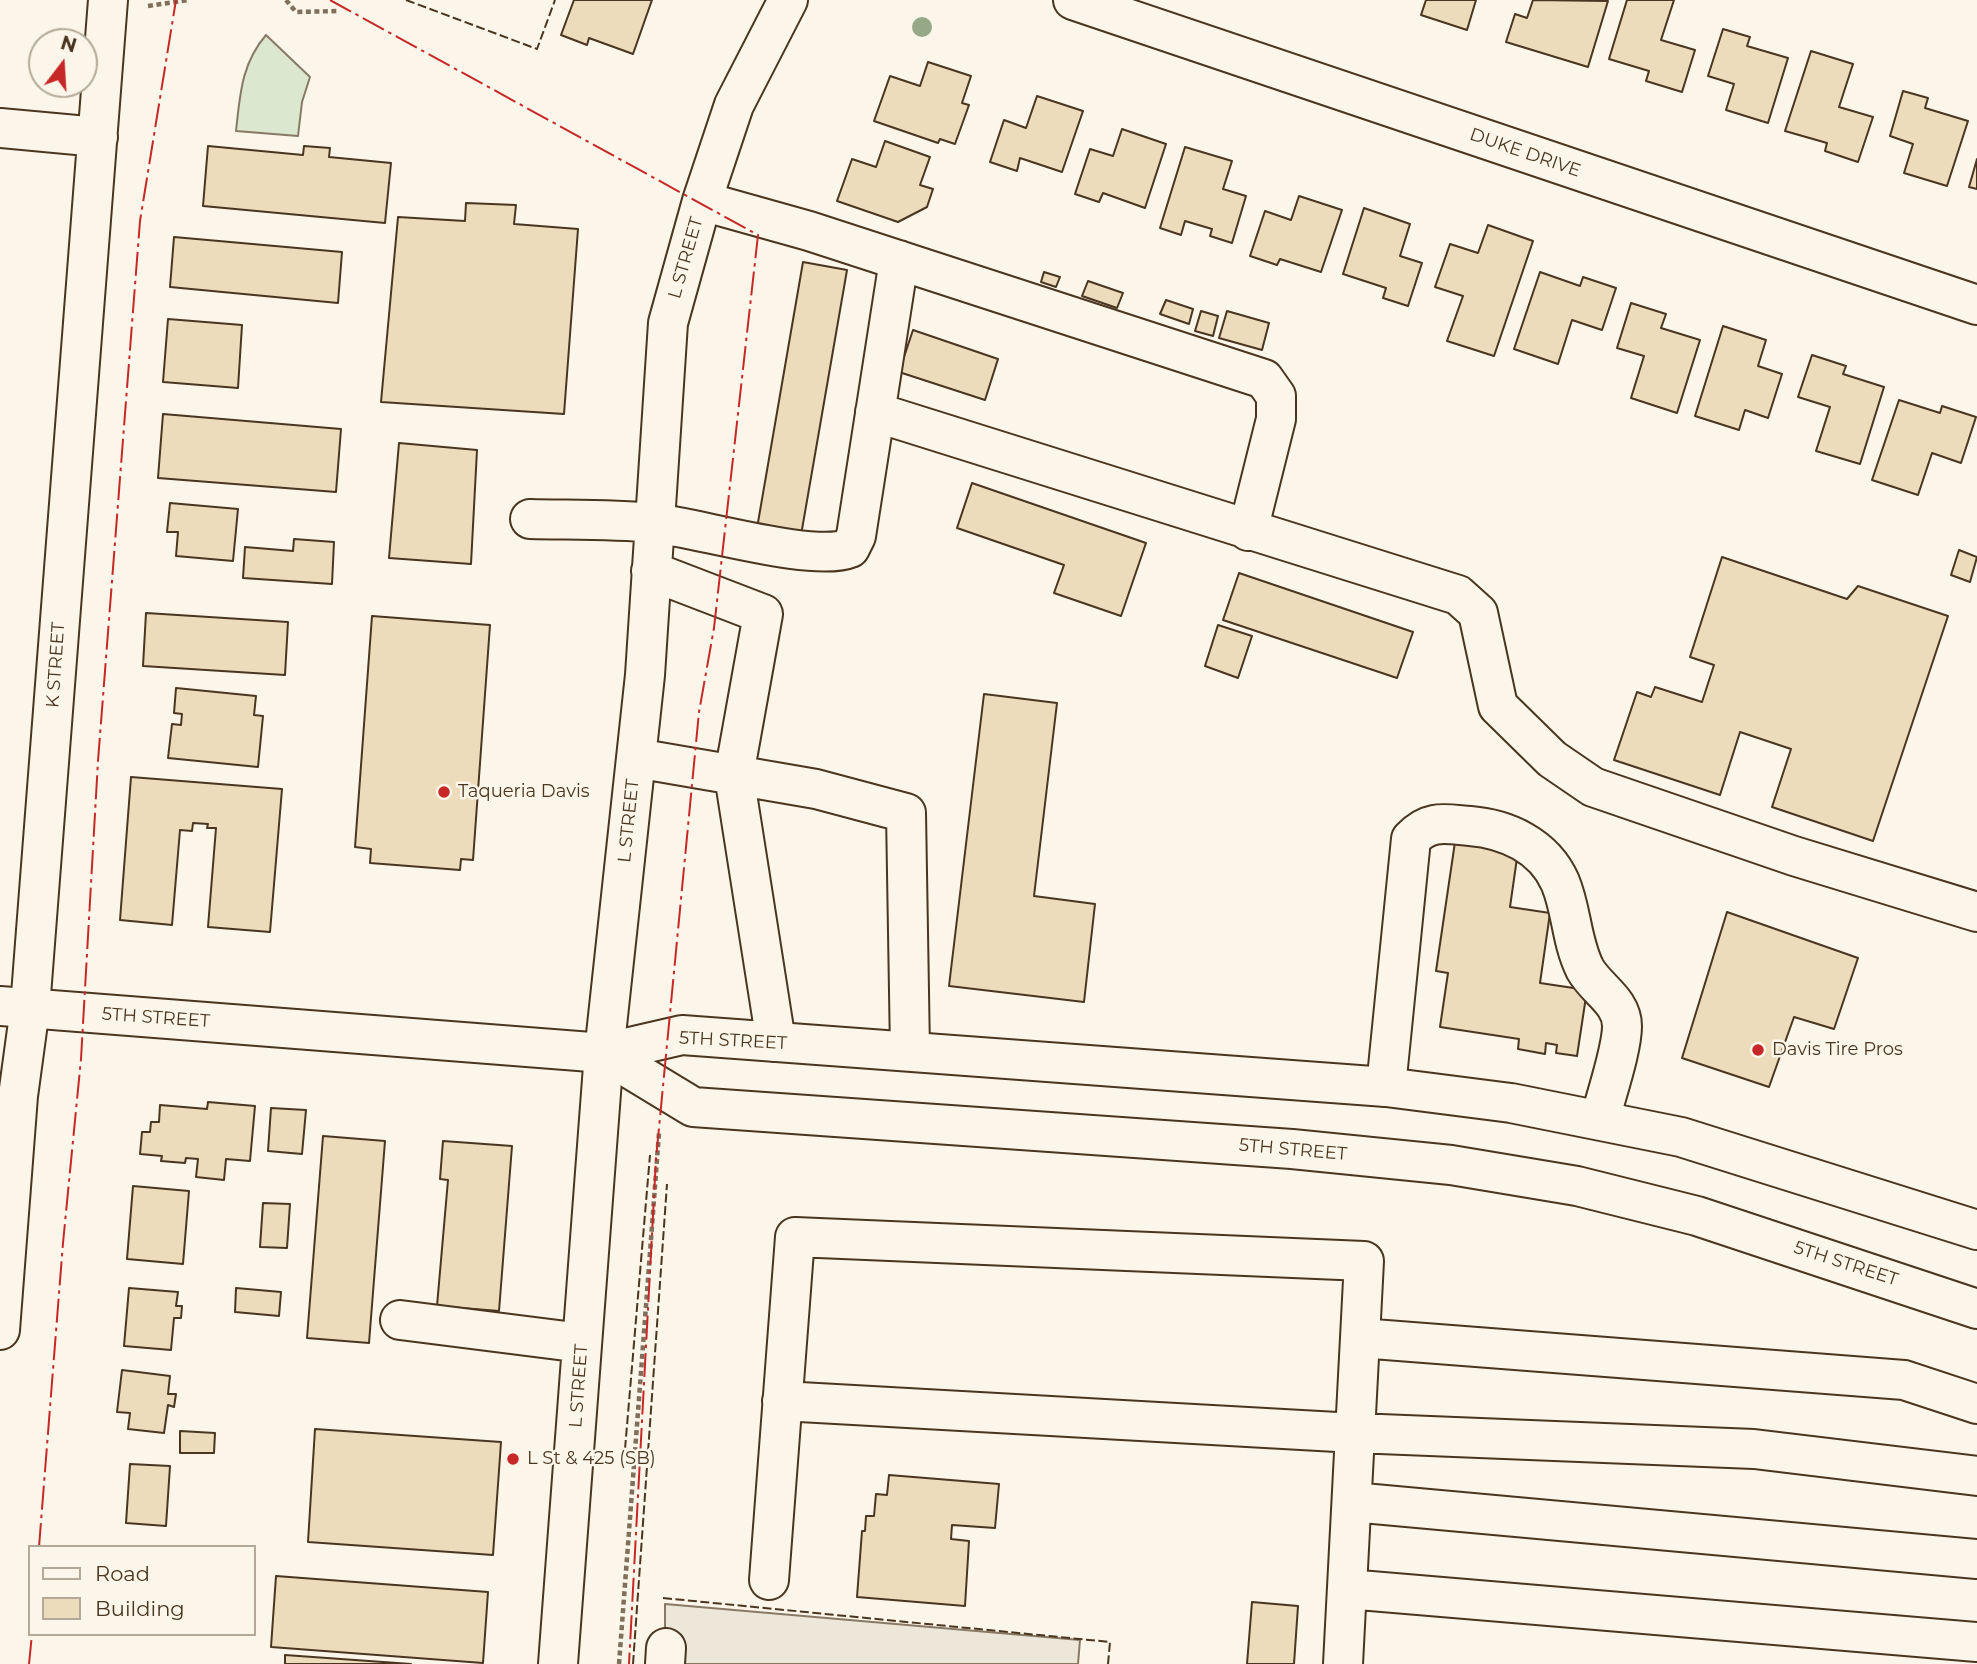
<!DOCTYPE html>
<style>
body{margin:0}
#map{position:relative;width:1977px;height:1664px;overflow:hidden;background:#fbf6e9;font-family:Montserrat,sans-serif}
canvas{display:block}
.legend{position:absolute;left:28px;top:1545px;width:228px;height:91px;box-sizing:border-box;background:#fbf6e9;border:2px solid #b4a999;margin:0;padding:9px 12px;list-style:none;font-size:21px;color:#4a3520}
.legend li{display:flex;align-items:center;gap:14px;height:35px}
.legend b{width:35px;border:2px solid #b4a999}
.north{position:absolute;left:28px;top:28px;width:70px;height:70px;box-sizing:border-box;background:#fbf6e9;border:2px solid #b4a999;border-radius:50%;rotate:17deg;font-size:19px;font-weight:700;line-height:28px;text-align:center;color:#4a3520}
.north::after{content:'';display:block;margin:auto;width:24px;height:32px;background:#c62828;clip-path:polygon(50% 0,100% 100%,50% 72%,0 100%)}
</style>
<div id="map">
<canvas width="1977" height="1664"></canvas>
<ul class="legend">
<li><b style="height:9px;background:#fbf6e9"></b>Road</li>
<li><b style="height:19px;background:#ecdcbc"></b>Building</li>
</ul>
<div class="north">N</div>
</div>
<script>
const g = document.querySelector('canvas').getContext('2d');
g.lineJoin = 'round';
function fillPath(path, color) { g.fillStyle = color; g.fill(path, 'evenodd'); }
function strokePath(path, color, width, dash) { g.strokeStyle = color; g.lineWidth = width; g.lineCap = dash ? 'butt' : 'round'; g.setLineDash(dash || []); g.stroke(path); }
function drawText(font, color, halo, rows, align = 'center') {
  g.font = font + ' Montserrat,sans-serif'; g.lineWidth = 5; g.setLineDash([]); g.textBaseline = 'middle'; g.strokeStyle = halo; g.fillStyle = color; for (const [text, x, y, turn = 0] of rows) {
    g.save(); g.translate(x, y); g.rotate((+turn || 0) * Math.PI / 180); g.textAlign = isNaN(turn) ? turn : align; if (halo) g.strokeText(text, 0, 0); g.fillText(text, 0, 0); g.restore();
  }
}
const green = new Path2D(`
 M 266,35 L 310,77 L 302,102 L 298,136 L 236,131 C 240,96 241,64 266,35 Z`);
fillPath(green, '#dce7d0');
strokePath(green, '#887966', 2);
const parking = new Path2D(`
 M 665,1604 L 1080,1640 L 1078,1664 L 651,1664 L 653,1634 L 665,1632 Z`);
fillPath(parking, '#ede7d9');
strokePath(parking, '#887966', 2);
const building = new Path2D(`
 M 574,0 L 652,0 L 633,54 L 589,38 L 587,45 L 561,35 Z
 M 1426,0 L 1476,0 L 1467,30 L 1421,15 Z
 M 1533,0 L 1608,1 L 1588,67 L 1506,42 L 1515,14 L 1527,18 Z
 M 1627,0 L 1674,0 L 1661,40 L 1695,50 L 1682,92 L 1646,81 L 1649,71 L 1609,59 Z
 M 1723,29 L 1750,37 L 1747,46 L 1788,58 L 1768,123 L 1726,110 L 1734,84 L 1708,76 Z
 M 1811,51 L 1853,64 L 1839,107 L 1873,117 L 1858,162 L 1825,151 L 1827,143 L 1785,131 Z
 M 928,62 L 971,76 L 962,103 L 969,105 L 955,144 L 940,139 L 938,143 L 874,121 L 890,76 L 920,86 Z
 M 1903,91 L 1928,98 L 1925,108 L 1968,121 L 1947,186 L 1904,173 L 1913,144 L 1890,136 Z
 M 1037,96 L 1083,111 L 1062,172 L 1020,158 L 1017,171 L 990,162 L 1004,120 L 1026,128 Z
 M 1122,129 L 1166,144 L 1145,208 L 1103,193 L 1099,202 L 1075,194 L 1090,149 L 1113,156 Z
 M 885,141 L 930,157 L 920,185 L 933,189 L 927,207 L 898,222 L 837,201 L 852,159 L 876,167 Z
 M 208,146 L 303,155 L 304,146 L 330,148 L 329,157 L 391,163 L 385,223 L 203,206 Z
 M 1185,147 L 1232,161 L 1223,189 L 1246,196 L 1232,243 L 1210,236 L 1212,229 L 1185,221 L 1181,235 L 1160,228 Z
 M 1977,159 L 1977,189 L 1969,187 Z
 M 1299,196 L 1342,210 L 1321,272 L 1280,259 L 1277,265 L 1250,256 L 1265,211 L 1291,220 Z
 M 466,203 L 516,205 L 514,224 L 578,229 L 564,414 L 381,402 L 398,217 L 465,221 Z
 M 1364,208 L 1410,224 L 1400,256 L 1422,263 L 1408,306 L 1383,298 L 1386,288 L 1343,274 Z
 M 1488,225 L 1533,241 L 1494,356 L 1447,341 L 1463,296 L 1435,287 L 1450,244 L 1478,253 Z
 M 174,237 L 342,252 L 338,303 L 170,287 Z
 M 803,262 L 847,270 L 800,541 L 756,534 Z
 M 1044,272 L 1060,277 L 1056,287 L 1041,282 Z
 M 1540,272 L 1580,286 L 1583,277 L 1616,288 L 1602,330 L 1572,320 L 1558,364 L 1514,349 Z
 M 1088,281 L 1123,293 L 1117,308 L 1082,296 Z
 M 1166,300 L 1193,309 L 1189,324 L 1160,314 Z
 M 1631,303 L 1666,314 L 1661,328 L 1700,340 L 1677,413 L 1631,398 L 1644,356 L 1617,348 Z
 M 1201,311 L 1218,316 L 1213,336 L 1195,331 Z
 M 1227,311 L 1269,323 L 1262,350 L 1219,338 Z
 M 168,319 L 242,325 L 238,388 L 163,382 Z
 M 1723,326 L 1766,340 L 1758,366 L 1782,374 L 1768,418 L 1745,410 L 1739,430 L 1695,416 Z
 M 913,330 L 998,359 L 985,400 L 899,372 Z
 M 1812,355 L 1846,366 L 1843,374 L 1884,387 L 1860,464 L 1816,451 L 1830,407 L 1798,397 Z
 M 1899,400 L 1940,413 L 1942,406 L 1976,417 L 1961,463 L 1932,453 L 1918,495 L 1872,480 Z
 M 163,414 L 341,429 L 336,492 L 158,478 Z
 M 399,443 L 477,450 L 471,564 L 389,558 Z
 M 972,483 L 1146,543 L 1121,616 L 1054,593 L 1064,565 L 957,528 Z
 M 170,503 L 238,509 L 233,561 L 176,556 L 178,532 L 167,532 Z
 M 294,539 L 334,542 L 332,584 L 243,578 L 245,547 L 293,551 Z
 M 1959,550 L 1977,557 L 1970,582 L 1951,575 Z
 M 1722,557 L 1847,599 L 1858,586 L 1948,616 L 1873,841 L 1772,807 L 1791,749 L 1740,732 L 1720,795 L 1614,760 L 1637,692 L 1651,697 L 1655,687 L 1702,702 L 1714,665 L 1690,657 Z
 M 1239,573 L 1413,632 L 1397,678 L 1223,620 Z
 M 146,613 L 288,622 L 285,675 L 143,666 Z
 M 372,616 L 490,625 L 473,860 L 461,859 L 460,870 L 370,863 L 371,849 L 355,847 Z
 M 1218,625 L 1252,636 L 1238,678 L 1205,666 Z
 M 176,688 L 256,696 L 254,715 L 263,716 L 258,767 L 168,758 L 172,724 L 181,725 L 182,714 L 174,713 Z
 M 984,694 L 1057,703 L 1034,896 L 1095,904 L 1084,1002 L 949,986 Z
 M 131,777 L 282,789 L 270,932 L 208,927 L 216,828 L 207,828 L 208,824 L 193,823 L 192,831 L 180,830 L 172,925 L 120,920 Z
 M 1455,842 L 1518,851 L 1510,907 L 1550,913 L 1540,983 L 1587,990 L 1577,1056 L 1556,1053 L 1557,1045 L 1546,1043 L 1545,1054 L 1518,1049 L 1519,1039 L 1440,1027 L 1448,973 L 1436,971 Z
 M 1727,912 L 1858,958 L 1834,1029 L 1794,1017 L 1769,1087 L 1682,1058 Z
 M 208,1102 L 255,1106 L 250,1161 L 226,1159 L 224,1180 L 196,1177 L 198,1159 L 186,1158 L 185,1163 L 161,1161 L 162,1156 L 140,1154 L 142,1132 L 150,1132 L 151,1122 L 159,1122 L 160,1105 L 207,1109 Z
 M 271,1108 L 306,1110 L 302,1154 L 268,1151 Z
 M 323,1136 L 385,1141 L 369,1343 L 307,1338 Z
 M 443,1141 L 512,1146 L 499,1311 L 437,1306 L 448,1180 L 440,1179 Z
 M 133,1186 L 189,1191 L 183,1264 L 127,1259 Z
 M 263,1203 L 290,1204 L 287,1248 L 260,1247 Z
 M 129,1288 L 178,1292 L 176,1306 L 182,1306 L 181,1318 L 174,1318 L 171,1350 L 124,1346 Z
 M 236,1288 L 281,1292 L 279,1316 L 235,1312 Z
 M 122,1370 L 170,1376 L 168,1394 L 176,1394 L 174,1407 L 168,1405 L 164,1433 L 128,1429 L 130,1413 L 117,1412 Z
 M 315,1429 L 501,1442 L 493,1555 L 308,1542 Z
 M 180,1431 L 215,1433 L 214,1453 L 180,1453 Z
 M 130,1464 L 170,1466 L 166,1526 L 126,1523 Z
 M 889,1475 L 999,1484 L 995,1528 L 952,1525 L 951,1539 L 969,1541 L 965,1606 L 857,1597 L 862,1531 L 865,1531 L 866,1516 L 874,1516 L 876,1494 L 887,1495 Z
 M 276,1576 L 488,1592 L 483,1663 L 271,1647 Z
 M 1252,1602 L 1298,1606 L 1294,1664 L 1247,1664 Z
 M 285,1655 L 411,1664 L 285,1664 Z`);
fillPath(building, '#ecdcbc');
strokePath(building, '#4a3520', 2);
const minor = new Path2D(`
 M 1073,0 L 1977,305
 M 0,128 L 98,137
 M 702,201 L 809,231 L 1264,379 L 1276,396 L 1276,419 L 1248,531
 M 875,412 L 1458,595 L 1478,613 L 1498,706 L 1552,759 L 1593,787 L 1794,856 L 1977,912
 M 530,519 C 571,520 613,519 654,523 C 699,528 814,563 850,548 L 856,536 L 899,260
 M 651,571 L 763,614 L 734,775 L 776,1042
 M 636,758 L 816,789 L 906,813 L 910,1051
 M 1386,1087 L 1411,839 C 1430,819 1445,824 1470,826 C 1507,829 1544,846 1560,882 C 1572,910 1571,941 1585,969 C 1596,989 1622,1001 1622,1026 C 1622,1050 1606,1095 1600,1120
 M 400,1320 L 582,1343
 M 0,1330 L 18,1096 L 30,1008 L 108,0
 M 1360,1338 L 1904,1380 L 1977,1404
 M 782,1401 L 1355,1433 L 1754,1449 L 1977,1476
 M 1352,1502 L 1977,1559
 M 769,1580 L 795,1237 L 1364,1261 L 1343,1664
 M 1347,1589 L 1977,1642
 M 558,1664 L 604,1053 L 645,675 L 668,323 L 702,201 L 734,105 L 788,0
 M 665,1664 L 666,1648`);
const major = new Path2D(`
 M 0,1006 L 604,1053 L 682,1035 L 1386,1087 L 1511,1103 L 1681,1137 L 1977,1230
 M 604,1053 L 693,1107 L 1292,1149 L 1451,1165 L 1577,1186 L 1697,1216 L 1977,1309`);
strokePath(minor, '#4a3520', 42);
strokePath(major, '#4a3520', 42);
strokePath(new Path2D(`
 M 286,0 L 296,12 L 339,11
 M 148,6 L 188,0
 M 619,1664 L 659,1133`), '#7f6f5c', 4.5, [5, 3.5]);
strokePath(minor, '#fbf6e9', 38);
strokePath(major, '#fbf6e9', 38);
strokePath(new Path2D(`
 M 406,0 L 537,49 L 555,0
 M 625,1449 L 650,1155
 M 663,1598 L 1110,1642 L 1108,1664
 M 633,1664 L 667,1184`), '#4a3520', 2, [9, 3.5]);
strokePath(new Path2D(`
 M 330,0 L 758,235 L 714,628 L 699,712 L 656,1159 L 629,1664
 M 39,1547 L 63,1243 L 81,1059 L 98,761 L 140,221 L 176,0
 M 29,1664 L 32,1634`), '#c62828', 2, [24, 5, 3.5, 5]);
g.fillStyle = '#96a887';
for (const [x, y] of [
 [922,27]
]) { g.beginPath(); g.arc(x, y, 10, 0, 2 * Math.PI); g.fill(); }
for (const [x, y, r, color] of [
 [444,792,7,"#c62828"],
 [1758,1050,7,"#c62828"],
 [513,1459,7,"#c62828"]
]) { const dot = new Path2D(); dot.arc(x, y, r, 0, 2 * Math.PI); g.fillStyle = color; g.fill(dot); strokePath(dot, '#fbf6e9', 2.5); }
drawText('18px', '#4a3520', '#fbf6e9', [
 ["DUKE DRIVE",1525,153,19],
 ["L STREET",686,258,-74],
 ["K STREET",56,665,-86],
 ["L STREET",629,821,-84],
 ["5TH STREET",156,1018,4],
 ["5TH STREET",733,1041,3],
 ["5TH STREET",1293,1150,5],
 ["5TH STREET",1846,1264,18],
 ["L STREET",579,1386,-86]
]);
drawText('18px', '#4a3520', '#fbf6e9', [
 ["Taqueria Davis",458,792],
 ["Davis Tire Pros",1772,1050],
 ["L St & 425 (SB)",527,1459]
], 'left');
</script>
